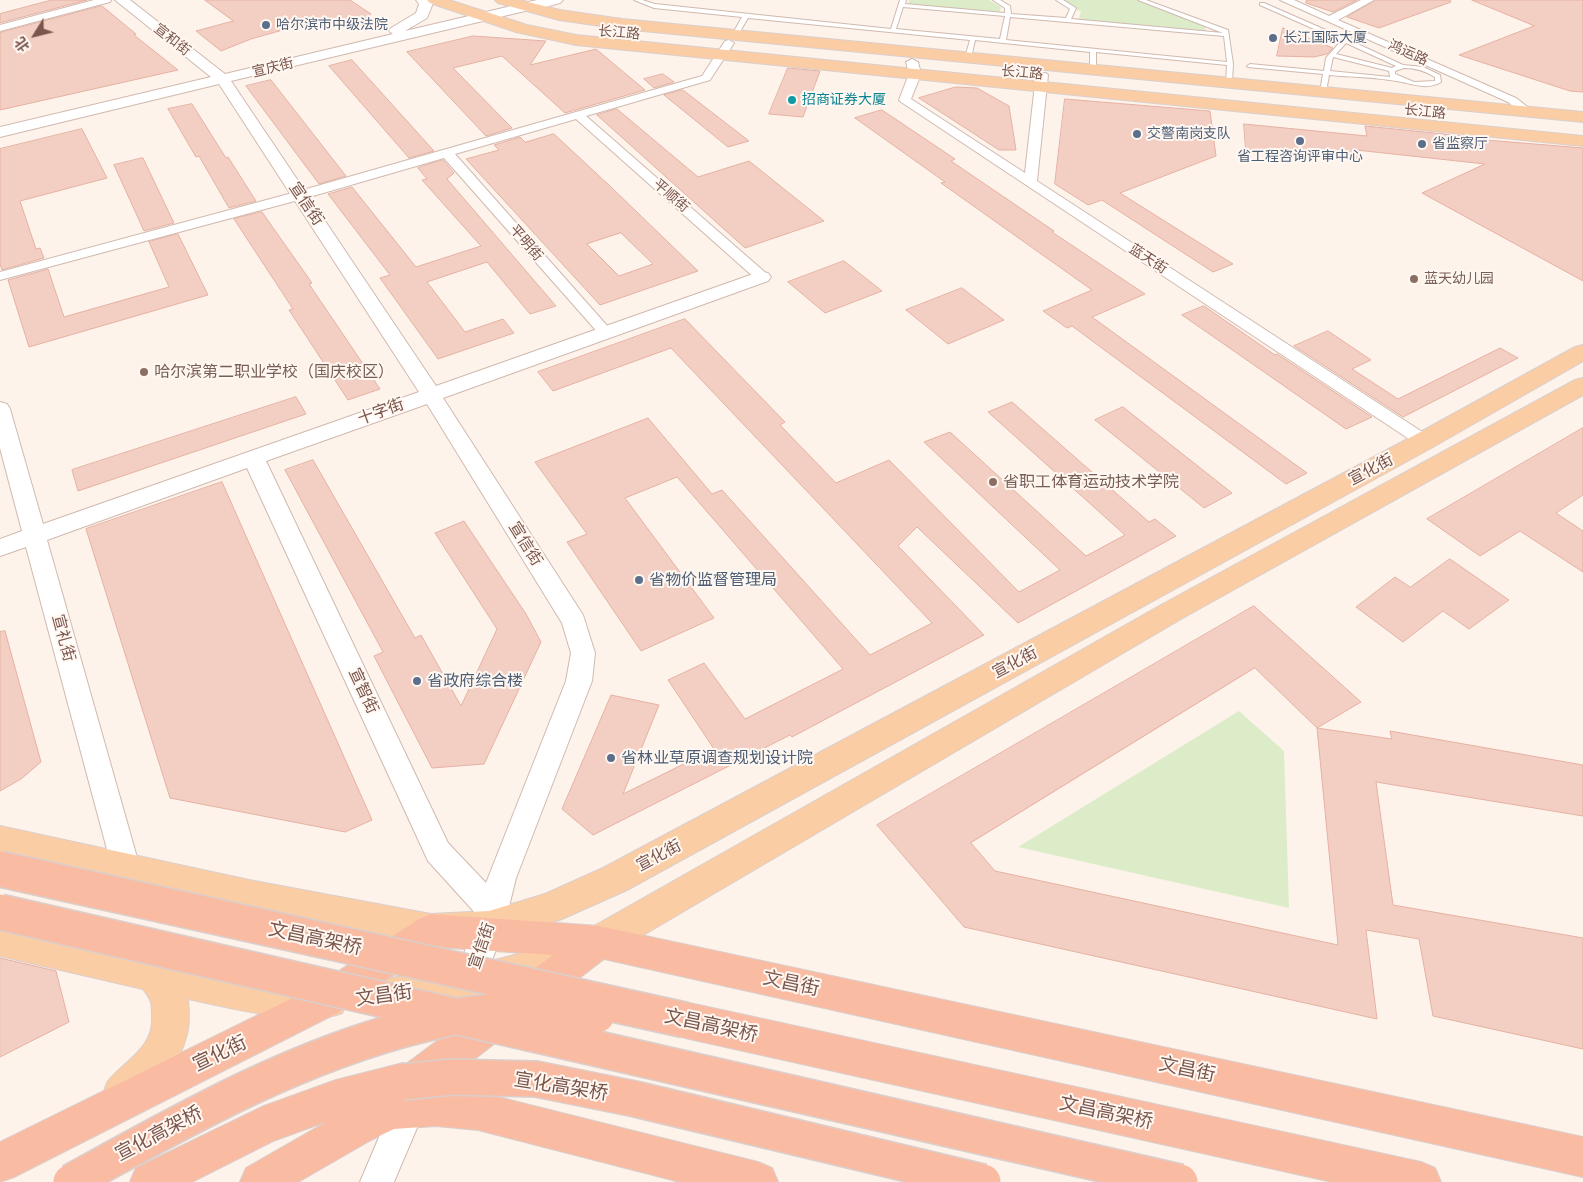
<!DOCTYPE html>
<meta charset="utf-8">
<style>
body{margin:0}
#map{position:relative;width:1583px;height:1182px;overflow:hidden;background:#fdf3eb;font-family:Karla,"Noto Sans SC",sans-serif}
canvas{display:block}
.north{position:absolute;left:10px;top:10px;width:50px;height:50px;-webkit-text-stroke:4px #fff8f2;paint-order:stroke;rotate:234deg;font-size:14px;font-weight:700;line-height:20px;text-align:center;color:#7a554c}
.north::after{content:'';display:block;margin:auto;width:18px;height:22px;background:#7a554c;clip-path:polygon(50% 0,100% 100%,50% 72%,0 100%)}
</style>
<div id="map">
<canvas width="1583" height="1182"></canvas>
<div class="north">北</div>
</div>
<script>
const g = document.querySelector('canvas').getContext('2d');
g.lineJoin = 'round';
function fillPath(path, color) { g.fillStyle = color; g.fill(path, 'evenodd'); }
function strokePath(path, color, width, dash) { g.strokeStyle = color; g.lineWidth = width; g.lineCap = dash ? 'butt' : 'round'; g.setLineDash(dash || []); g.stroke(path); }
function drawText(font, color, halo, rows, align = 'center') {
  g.font = font + ' Karla,"Noto Sans SC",sans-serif'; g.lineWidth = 4; g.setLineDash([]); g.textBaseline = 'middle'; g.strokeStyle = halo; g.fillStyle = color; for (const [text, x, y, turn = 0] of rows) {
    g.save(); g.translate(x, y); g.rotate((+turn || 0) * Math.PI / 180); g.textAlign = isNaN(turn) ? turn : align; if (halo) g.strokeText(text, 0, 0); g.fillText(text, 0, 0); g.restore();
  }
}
fillPath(new Path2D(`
 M 909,0 L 989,0 L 1001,7 L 999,14 L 908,5 Z
 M 1059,0 L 1141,0 L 1206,23 L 1205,31 L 1078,21 L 1081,12 Z
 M 1239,711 L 1284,751 L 1289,908 L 1018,847 Z`), '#ddecc8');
const building = new Path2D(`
 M 52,0 L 87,0 L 0,23 L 0,14 Z
 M 205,0 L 350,0 L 371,14 L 362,24 L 343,26 L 325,24 L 297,26 L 251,39 L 221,51 L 196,31 L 233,21 Z
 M 1307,0 L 1357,0 L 1333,12 L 1306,3 Z
 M 1376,0 L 1450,0 L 1451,2 L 1379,28 L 1347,17 Z
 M 1472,0 L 1583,0 L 1583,92 L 1570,91 L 1459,55 L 1534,26 Z
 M 102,6 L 136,34 L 134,35 L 178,70 L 0,110 L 0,33 Z
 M 1283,28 L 1333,48 L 1327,54 L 1314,57 L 1277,56 Z
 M 473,36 L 546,41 L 530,65 L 596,49 L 645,90 L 565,113 L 502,56 L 453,68 L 512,128 L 486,136 L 407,52 Z
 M 352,60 L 434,151 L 409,158 L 329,66 Z
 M 788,68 L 820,71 L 803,117 L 769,114 Z
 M 663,74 L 674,82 L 654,88 L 644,79 Z
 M 271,80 L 346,176 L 319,184 L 246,86 Z
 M 956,87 L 977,88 L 1009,106 L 1016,150 L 999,150 L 919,98 Z
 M 683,90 L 749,141 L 728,147 L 664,95 Z
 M 1065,99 L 1210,111 L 1216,156 L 1120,193 L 1233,264 L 1213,272 L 1102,200 L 1088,205 L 1055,184 Z
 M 192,104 L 226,158 L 228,157 L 256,201 L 229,208 L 199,156 L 196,157 L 168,109 Z
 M 617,109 L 698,177 L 749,161 L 824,221 L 745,248 L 597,115 Z
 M 882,110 L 955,159 L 951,161 L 1054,231 L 1052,232 L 1145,294 L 1092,317 L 1307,473 L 1286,484 L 1072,326 L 1067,328 L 1043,311 L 1092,290 L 941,183 L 945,182 L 855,118 Z
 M 1244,124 L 1367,136 L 1365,126 L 1473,137 L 1474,139 L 1583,148 L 1583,281 L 1422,193 L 1485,164 L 1356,150 L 1358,160 L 1246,149 Z
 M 82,129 L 107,178 L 20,201 L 36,249 L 40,248 L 44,258 L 2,270 L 0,264 L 0,149 Z
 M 554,134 L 611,187 L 698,271 L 600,305 L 466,159 L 499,150 L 494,145 L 520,137 L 525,142 ZM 621,233 L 653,264 L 619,276 L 587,244 Z
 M 143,158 L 174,223 L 144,231 L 114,165 Z
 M 443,160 L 454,173 L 447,179 L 556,306 L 530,314 L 487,262 L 427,282 L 465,332 L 503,319 L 514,333 L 438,359 L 380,278 L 390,275 L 328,194 L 352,187 L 416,267 L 481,246 L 422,180 L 427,179 L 418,168 Z
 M 262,212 L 312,283 L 309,284 L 380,389 L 348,400 L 289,310 L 293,309 L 234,219 Z
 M 178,234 L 208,295 L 29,347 L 8,280 L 48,269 L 64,317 L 169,287 L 149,242 Z
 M 844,261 L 882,291 L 825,313 L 788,282 Z
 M 962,288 L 1004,320 L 948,344 L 906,310 Z
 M 1204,306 L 1275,355 L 1277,354 L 1372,417 L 1346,429 L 1182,315 Z
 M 685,319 L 785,422 L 780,425 L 836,483 L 889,460 L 1019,592 L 1060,570 L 924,442 L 950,432 L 1086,556 L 1125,535 L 988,412 L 1012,402 L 1149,522 L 1155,519 L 1176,536 L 1018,623 L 917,527 L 898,546 L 984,635 L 792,737 L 790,735 L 593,835 L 562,809 L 611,695 L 659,705 L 623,794 L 714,749 L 668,680 L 704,663 L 745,719 L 843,669 L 677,477 L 625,498 L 714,618 L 641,651 L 567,542 L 587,534 L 535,462 L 648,418 L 712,494 L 722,490 L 870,655 L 932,623 L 671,348 L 553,391 L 538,372 Z
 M 1328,331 L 1371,360 L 1352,369 L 1398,399 L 1500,348 L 1518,358 L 1403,417 L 1294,346 Z
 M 296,397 L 306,414 L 78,491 L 72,470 Z
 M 1123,407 L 1232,493 L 1204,508 L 1095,420 Z
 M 1583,428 L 1583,495 L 1556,513 L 1583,531 L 1583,572 L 1520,531 L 1480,556 L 1427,519 Z
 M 313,460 L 415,638 L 421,635 L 461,706 L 497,629 L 435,533 L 464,521 L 526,614 L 541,642 L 484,764 L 432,768 L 374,656 L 383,652 L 285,470 Z
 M 222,482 L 372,820 L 345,832 L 170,798 L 86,529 Z
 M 1450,559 L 1509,600 L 1469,629 L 1443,611 L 1403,642 L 1356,607 L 1395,577 L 1410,587 Z
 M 1254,606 L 1361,702 L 1317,728 L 1392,739 L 1390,731 L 1583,765 L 1583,816 L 1376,782 L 1393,905 L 1583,938 L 1583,1049 L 1433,1016 L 1419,939 L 1366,930 L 1377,1019 L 964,927 L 877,825 ZM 1255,668 L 1317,728 L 1338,945 L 995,871 L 971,843 Z
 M 5,631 L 41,762 L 21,779 L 0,791 L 0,632 Z
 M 0,958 L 56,971 L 69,1022 L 0,1057 Z`);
fillPath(building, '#f3cec2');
strokePath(building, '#e6b1a2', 1);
const service = new Path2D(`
 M 634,0 L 642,0 L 655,4 L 891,29 L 900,0 L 906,0 L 905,4 L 1005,13 L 1005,8 L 993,0 L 1000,0 L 1010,6 L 1011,14 L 1066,18 L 1070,9 L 1056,0 L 1063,0 L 1076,8 L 1071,19 L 1223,33 L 1138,0 L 1146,0 L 1228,30 L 1233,64 L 1232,83 L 1229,85 L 1226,83 L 1227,65 L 1096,52 L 1096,70 L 1093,72 L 1090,70 L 1090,52 L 975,40 L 971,58 L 968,60 L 965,58 L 970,40 L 748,18 L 738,35 L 735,37 L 732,35 L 742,17 L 654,8 ZM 903,7 L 1005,16 L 1000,39 L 896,29 ZM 1010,17 L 1224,36 L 1227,62 L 1006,40 Z
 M 1260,3 L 1264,3 L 1344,38 L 1353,29 L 1357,29 L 1357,31 L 1349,40 L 1403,65 L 1423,67 L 1440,75 L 1441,82 C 1426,91 1411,83 1396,81 C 1374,77 1351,77 1329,75 L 1326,92 L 1323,94 L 1320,92 L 1323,74 L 1248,67 L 1247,66 L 1250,64 L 1324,71 L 1326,58 L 1341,41 L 1260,5 ZM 1346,43 L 1396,66 L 1392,68 L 1336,54 ZM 1333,57 L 1389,71 L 1390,77 L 1330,71 ZM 1404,68 C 1416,68 1425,71 1435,77 L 1435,81 L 1414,82 L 1395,74 L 1395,71 Z`);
const minor = new Path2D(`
 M 94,0 L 111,0 L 110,2 L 0,31 L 0,25 Z
 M 1280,0 L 1294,0 L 1329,16 L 1361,0 L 1374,0 L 1338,20 L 1516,98 L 1534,112 L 1532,115 L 1524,115 L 1508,102 Z
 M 729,40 L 734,43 L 710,80 L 586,116 L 767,274 L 769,277 L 767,280 L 757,280 L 576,119 L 455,154 L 610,329 L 613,332 L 610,335 L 600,335 L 444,158 L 306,198 L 0,280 L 0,272 L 296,192 L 702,76 L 725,41 Z
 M 912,59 L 918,62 L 921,74 L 911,99 L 1025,173 L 1036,75 L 1038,73 L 1046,73 L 1048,75 L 1037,181 L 1430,437 L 1432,441 L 1430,445 L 1424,446 L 1418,445 L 901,102 L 899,100 L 909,74 L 906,62 Z`);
const tertiary = new Path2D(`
 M 115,0 L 130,0 L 225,74 L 393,34 L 389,31 L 391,28 L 416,13 L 419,4 L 416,0 L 431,0 L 433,3 L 427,18 L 405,31 L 537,0 L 550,0 L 552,2 L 550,5 L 231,81 L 436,386 L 756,273 L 762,272 L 768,273 L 771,277 L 768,281 L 443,398 L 583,615 L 595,653 L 592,681 L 516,878 L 504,927 L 479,997 L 468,1001 L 457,997 L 453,986 L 477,915 L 428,861 L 247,468 L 47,540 L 140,868 L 136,877 L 126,881 L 116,877 L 112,868 L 26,547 L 0,556 L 0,539 L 22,531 L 0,448 L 0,402 L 7,404 L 10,409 L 43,524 L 419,392 L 219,84 L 0,137 L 0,127 L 211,77 ZM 427,404 L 562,623 L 571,653 L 566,681 L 486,883 L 448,843 L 266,461 Z
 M 408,1092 L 420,1097 L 425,1109 L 394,1182 L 360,1182 L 396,1097 Z`);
const secondary = new Path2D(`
 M 539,0 L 563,0 L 560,3 L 545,7 L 540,5 L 537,2 Z`);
const primary = new Path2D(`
 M 427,0 L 449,0 L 527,25 L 576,35 L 1583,136 L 1583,146 L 576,45 L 516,32 L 430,3 Z
 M 495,0 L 520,0 L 560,10 L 622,19 L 1583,112 L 1583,122 L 622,29 L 559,20 L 498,3 Z
 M 1583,345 L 1583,361 L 1433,447 L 627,890 L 562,919 L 489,943 L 431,946 L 249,910 L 0,854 L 0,826 L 249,880 L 431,914 L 489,911 L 545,894 L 603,868 L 1415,435 L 1575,347 Z
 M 1583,378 L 1583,395 L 1181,619 L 611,954 L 560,975 L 457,1003 L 386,1013 L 373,1008 L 368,996 L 373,984 C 400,973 429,974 457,969 C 500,960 546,947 587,930 L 1161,605 L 1575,380 Z
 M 0,924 L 264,980 L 329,983 L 342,989 L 347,1001 L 342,1013 C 307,1028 226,1007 188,999 C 189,1010 190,1023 187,1034 C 179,1067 153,1100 122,1113 L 109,1107 L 103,1094 C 105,1089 106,1083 109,1080 C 126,1060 154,1047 152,1017 C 152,1003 152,1001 143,989 L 0,956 Z`);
const trunk = new Path2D(`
 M 431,914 L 599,926 L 1583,1137 L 1583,1177 L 604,959 L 437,1088 L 478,1092 L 758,1162 L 772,1168 L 778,1182 L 680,1182 L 478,1130 L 436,1126 L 394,1129 L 371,1140 L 298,1182 L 240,1182 L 246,1168 L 328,1121 L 273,1141 L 192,1182 L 130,1182 L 136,1168 L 264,1106 L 336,1080 L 403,1063 L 406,1064 L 553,955 L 436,947 L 337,1013 L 14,1177 L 0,1182 L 0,1142 L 311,989 L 419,919 Z
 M 685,1002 L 1421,1162 L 1435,1168 L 1441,1182 L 1332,1182 L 685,1038 L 672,1033 L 667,1020 L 672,1007 Z`);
strokePath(service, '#d1b9af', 2);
strokePath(minor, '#d1b9af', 2);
strokePath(tertiary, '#d1b9af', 2);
strokePath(secondary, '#d8bcb2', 2);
strokePath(primary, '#dacfcd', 2);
strokePath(trunk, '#dacfcd', 2);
fillPath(service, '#fff');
fillPath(minor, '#fff');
fillPath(tertiary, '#fff');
fillPath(secondary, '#fff');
fillPath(primary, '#fbcda4');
fillPath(trunk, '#f9bca3');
const trunkBridge = new Path2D(`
 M 0,869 L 685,1020
 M 0,912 L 1180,1182
 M 403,1082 L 451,1077 L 536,1079 L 635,1099 L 983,1182
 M 71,1182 C 183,1120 295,1056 420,1025 C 437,1021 454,1016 472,1014 C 513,1008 556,1012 597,1015`);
strokePath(trunkBridge, '#dacfcd', 38, []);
strokePath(trunkBridge, '#f9bca3', 35);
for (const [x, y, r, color] of [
 [266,25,5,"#5c6f8a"],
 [1273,38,5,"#5c6f8a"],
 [792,100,5,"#0f9aa8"],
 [1137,134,5,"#5c6f8a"],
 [1300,141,5,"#5c6f8a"],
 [1422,144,5,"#5c6f8a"],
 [1414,279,5,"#8d6e63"],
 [144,372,5,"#8d6e63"],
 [993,482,5,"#8d6e63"],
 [639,580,5,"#5c6f8a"],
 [417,681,5,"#5c6f8a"],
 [611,758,5,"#5c6f8a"]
]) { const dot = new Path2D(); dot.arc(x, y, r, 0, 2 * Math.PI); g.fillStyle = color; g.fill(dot); strokePath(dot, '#fff8f2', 2); }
drawText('14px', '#4e5e75', '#fff8f2', [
 ["哈尔滨市中级法院",276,25],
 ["长江国际大厦",1283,38],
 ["交警南岗支队",1147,134],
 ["省监察厅",1432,144],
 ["省工程咨询评审中心",1300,157,"center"]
], 'left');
drawText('14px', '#7a554c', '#fff8f2', [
 ["长江路",619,33,5],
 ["宣和街",172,40,38],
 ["鸿运路",1408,53,24],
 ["宣庆街",273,68,-14],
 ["长江路",1022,73,5],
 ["长江路",1425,112,6],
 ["平顺街",671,196,41],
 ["平明街",526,243,49],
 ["蓝天街",1148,259,33]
]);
drawText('14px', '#0d838f', '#fff8f2', [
 ["招商证券大厦",802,100]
], 'left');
drawText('14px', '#785e54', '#fff8f2', [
 ["蓝天幼儿园",1424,279]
], 'left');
drawText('16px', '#7a554c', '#fff8f2', [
 ["宣信街",306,204,56],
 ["十字街",381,412,-20],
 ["宣化街",1371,470,-28],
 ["宣信街",525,544,58],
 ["宣礼街",63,638,75],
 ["宣化街",1015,663,-28],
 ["宣智街",363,691,65],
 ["宣化街",659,856,-28],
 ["宣信街",482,946,-71]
]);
drawText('16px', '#785e54', '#fff8f2', [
 ["哈尔滨第二职业学校（国庆校区）",154,372],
 ["省职工体育运动技术学院",1003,482]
], 'left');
drawText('16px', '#4e5e75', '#fff8f2', [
 ["省物价监督管理局",649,580],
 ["省政府综合楼",427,681],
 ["省林业草原调查规划设计院",621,758]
], 'left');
drawText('19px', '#7a554c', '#fff8f2', [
 ["文昌高架桥",315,939,12],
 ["文昌街",791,984,12],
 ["文昌街",384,996,-8],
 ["文昌高架桥",711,1026,12],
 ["宣化街",220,1054,-26],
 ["文昌街",1187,1070,12],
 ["宣化高架桥",561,1087,9],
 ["文昌高架桥",1106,1113,12],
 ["宣化高架桥",159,1134,-28]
]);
</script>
